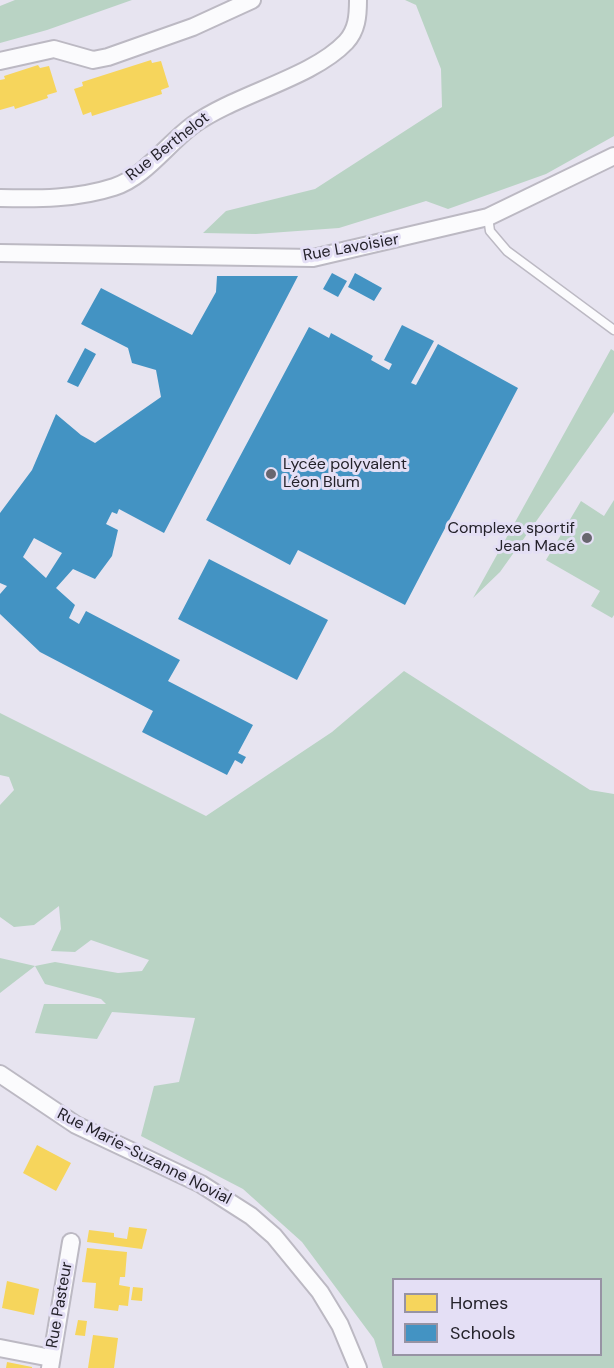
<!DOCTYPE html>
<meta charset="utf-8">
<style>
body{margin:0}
#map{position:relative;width:614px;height:1368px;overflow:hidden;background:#e7e4f0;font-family:"DM Sans",sans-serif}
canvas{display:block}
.legend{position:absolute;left:392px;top:1278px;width:210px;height:78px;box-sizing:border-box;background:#e4dff5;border:2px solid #9793a4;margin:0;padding:8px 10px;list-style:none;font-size:18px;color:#24222a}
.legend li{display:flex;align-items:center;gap:12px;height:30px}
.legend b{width:30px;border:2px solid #9793a4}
</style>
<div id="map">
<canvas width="614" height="1368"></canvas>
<ul class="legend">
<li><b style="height:16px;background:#f6d55c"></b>Homes</li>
<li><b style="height:16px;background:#4393c3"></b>Schools</li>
</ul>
</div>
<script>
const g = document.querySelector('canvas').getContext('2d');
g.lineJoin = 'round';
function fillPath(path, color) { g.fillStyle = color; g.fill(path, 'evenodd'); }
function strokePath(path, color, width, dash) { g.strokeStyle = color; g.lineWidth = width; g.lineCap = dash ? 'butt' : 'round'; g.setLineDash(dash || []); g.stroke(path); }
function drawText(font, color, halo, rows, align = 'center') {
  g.font = font + ' "DM Sans",sans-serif'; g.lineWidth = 6; g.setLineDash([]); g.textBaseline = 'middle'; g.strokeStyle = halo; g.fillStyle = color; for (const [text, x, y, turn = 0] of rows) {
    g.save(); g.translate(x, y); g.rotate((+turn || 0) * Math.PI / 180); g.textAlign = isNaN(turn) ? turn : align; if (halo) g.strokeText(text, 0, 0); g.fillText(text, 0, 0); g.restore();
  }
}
fillPath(new Path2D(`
 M 15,0 L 132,0 L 47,30 L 0,43 L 0,6 Z
 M 405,0 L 614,0 L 614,136 L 546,174 L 448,209 L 426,201 L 339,228 L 256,234 L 203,233 L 226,211 L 315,189 L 442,107 L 441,69 L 416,5 Z
 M 611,349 L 614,351 L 614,412 L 500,572 L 473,598 Z
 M 614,500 L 614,615 L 612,618 L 591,606 L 600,591 L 546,560 L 581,501 L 604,516 Z
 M 404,671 L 590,790 L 614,794 L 614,1368 L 383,1368 L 374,1339 L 302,1242 L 243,1189 L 141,1136 L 154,1086 L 179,1082 L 195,1018 L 112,1012 L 97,1039 L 35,1033 L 44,1004 L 106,1004 L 101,999 L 45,984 L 35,966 L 0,993 L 0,958 L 35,966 L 55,962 L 118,973 L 142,971 L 149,960 L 91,940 L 75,952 L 51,951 L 61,929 L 59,906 L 34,925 L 14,927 L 0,917 L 0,805 L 14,790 L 9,777 L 0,775 L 0,713 L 206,816 L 332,732 ZM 394,1280 L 600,1280 L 600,1354 L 394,1354 Z`), '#b9d3c4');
fillPath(new Path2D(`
 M 151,60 L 152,63 L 161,61 L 169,87 L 161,90 L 162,94 L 92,116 L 91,112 L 83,115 L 74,89 L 83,86 L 82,82 Z
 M 38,65 L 40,68 L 49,66 L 57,92 L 47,95 L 48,98 L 15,109 L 14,106 L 0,110 L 0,80 L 5,79 L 4,76 Z
 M 37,1145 L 71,1163 L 56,1191 L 23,1173 Z
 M 129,1227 L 147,1229 L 142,1249 L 87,1242 L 89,1230 L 114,1233 L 114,1237 L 127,1239 Z
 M 87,1248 L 127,1252 L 125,1277 L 120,1277 L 119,1285 L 130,1287 L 128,1306 L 119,1305 L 118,1311 L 94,1308 L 96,1283 L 82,1282 Z
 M 7,1281 L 39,1289 L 34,1315 L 2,1308 Z
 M 133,1287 L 143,1288 L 142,1301 L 131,1300 Z
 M 78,1320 L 87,1321 L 85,1336 L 75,1335 Z
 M 93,1335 L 118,1338 L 114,1368 L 88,1368 Z
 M 7,1362 L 32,1367 L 32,1368 L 6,1368 Z`), '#f6d55c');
fillPath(new Path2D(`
 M 332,273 L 347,281 L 338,297 L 323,289 Z
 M 355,273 L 382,288 L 374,301 L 348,287 Z
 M 217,276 L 298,276 L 164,533 L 119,509 L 117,514 L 112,512 L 106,524 L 118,530 L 112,556 L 95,579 L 73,569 L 56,588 L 75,605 L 69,618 L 79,624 L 86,611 L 180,660 L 168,681 L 253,725 L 238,753 L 246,757 L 242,764 L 235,760 L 227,775 L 142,732 L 153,711 L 40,652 L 0,614 L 0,594 L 7,586 L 0,583 L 0,513 L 32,470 L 56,414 L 81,435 L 95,443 L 161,397 L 156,370 L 132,363 L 128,348 L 81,324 L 101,288 L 192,335 L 216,292 ZM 34,538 L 62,553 L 46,578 L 23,557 Z
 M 402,325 L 434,341 L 411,383 L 416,385 L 438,344 L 518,388 L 405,605 L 298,550 L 290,565 L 206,520 L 309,327 L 329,338 L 331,333 L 373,356 L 371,360 L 389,370 L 392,364 L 384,360 Z
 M 85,348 L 96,354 L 78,387 L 67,382 Z
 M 209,559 L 328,620 L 297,680 L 178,619 Z`), '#4393c3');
const lane = new Path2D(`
 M 488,217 L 490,231 L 507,251 L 614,330`);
const street = new Path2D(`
 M 0,61 L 54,49 L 93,60 L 108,57 L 193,27 L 252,0
 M 0,198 C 38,199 77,199 114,187 C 145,177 167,144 193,125 C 236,94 312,78 346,42 C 357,30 358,16 358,0
 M 0,253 L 313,258 L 488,217 L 614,156
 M 0,1074 L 76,1125 L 201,1184 L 251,1216 L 274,1236 L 320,1292 L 340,1325 L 358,1368
 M 0,1348 L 51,1358
 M 50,1368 L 71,1242`);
strokePath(lane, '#bcb9c3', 11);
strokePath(street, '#bcb9c3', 20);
strokePath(lane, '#fbfbfd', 8);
strokePath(street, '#fbfbfd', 16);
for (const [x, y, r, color] of [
 [271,474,6,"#68666f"],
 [587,538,6,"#68666f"]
]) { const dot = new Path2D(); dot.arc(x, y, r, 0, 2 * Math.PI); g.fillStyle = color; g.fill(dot); strokePath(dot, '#e4dff5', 2); }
drawText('16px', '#24222a', '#e4dff5', [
 ["Rue Berthelot",168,147,-38],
 ["Rue Lavoisier",351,248,-10],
 ["Rue Marie-Suzanne Novial",144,1157,27],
 ["Rue Pasteur",60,1305,-80]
]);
drawText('16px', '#24222a', '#e4dff5', [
 ["Lycée polyvalent",283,465],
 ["Léon Blum",283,483],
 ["Complexe sportif",575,529,"right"],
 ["Jean Macé",575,547,"right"]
], 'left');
</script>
